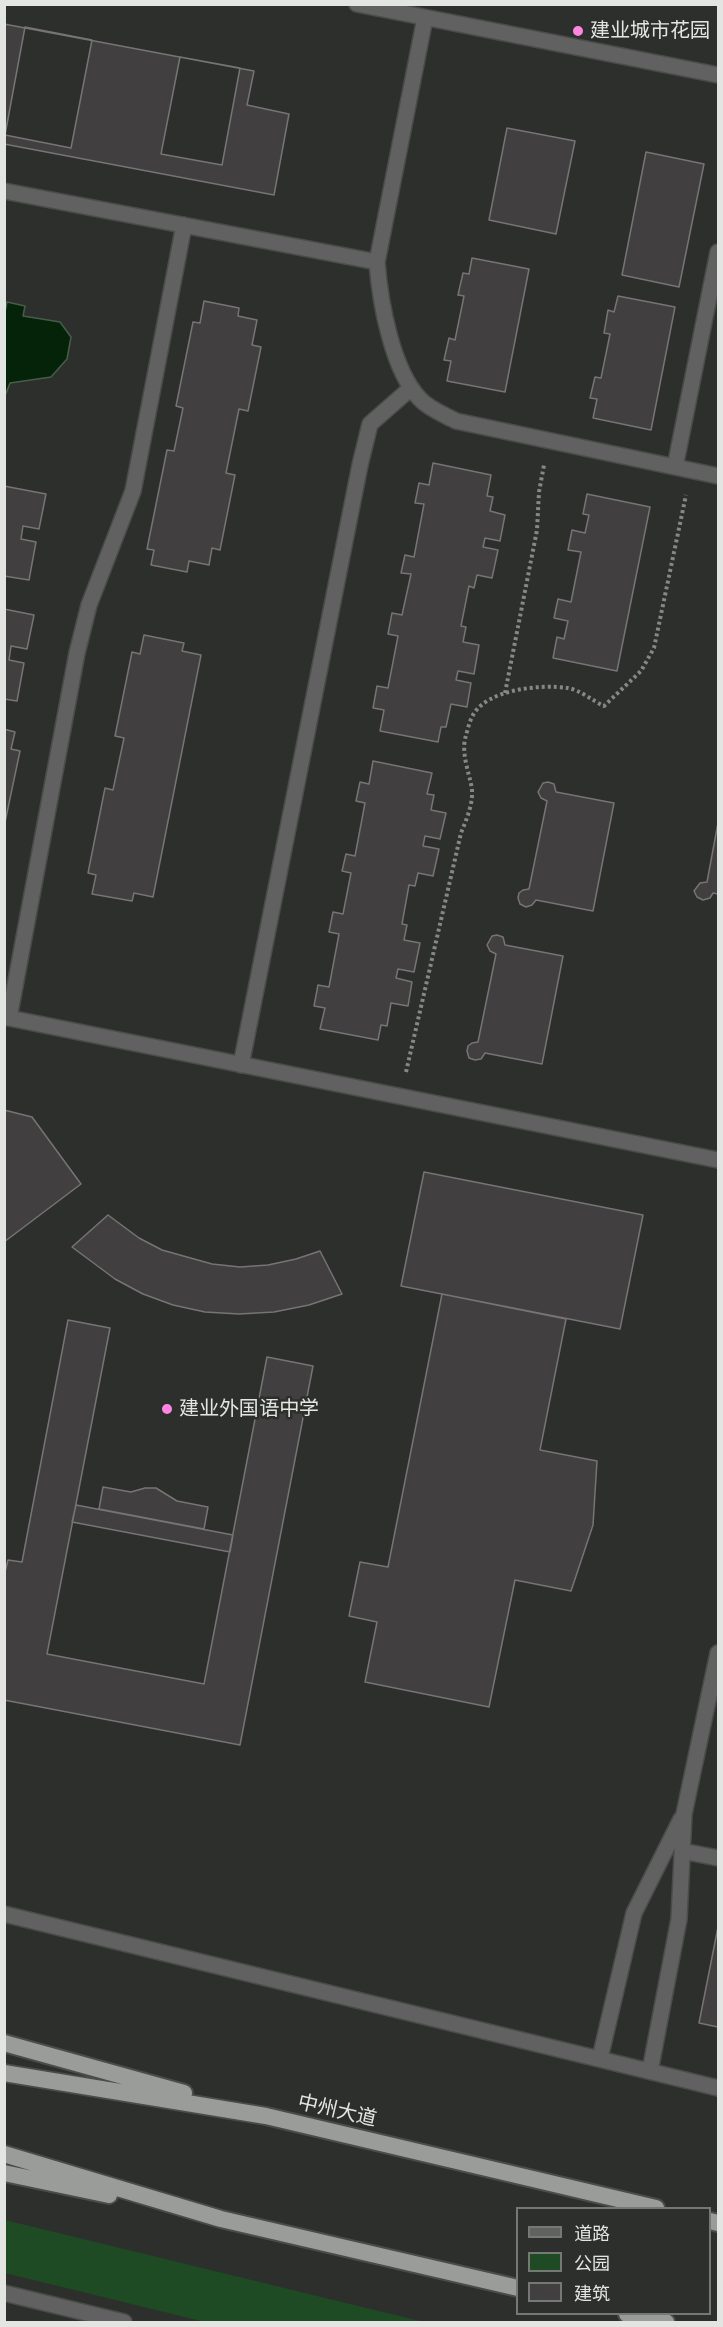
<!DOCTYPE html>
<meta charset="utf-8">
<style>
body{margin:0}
#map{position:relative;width:723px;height:2327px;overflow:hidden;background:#2c2f2c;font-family:Montserrat,"Noto Sans SC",sans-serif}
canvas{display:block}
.frame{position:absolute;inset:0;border:6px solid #e3e5e3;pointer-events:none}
.legend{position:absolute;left:516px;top:2207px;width:195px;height:108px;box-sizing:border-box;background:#2c2f2c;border:2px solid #757875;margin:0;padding:8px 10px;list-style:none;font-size:18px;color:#e3e5e3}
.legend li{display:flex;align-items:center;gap:12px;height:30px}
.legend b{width:30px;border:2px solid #757875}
</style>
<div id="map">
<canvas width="723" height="2327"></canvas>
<div class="frame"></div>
<ul class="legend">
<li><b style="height:8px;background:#606160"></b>道路</li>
<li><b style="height:16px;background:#1e4b24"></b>公园</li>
<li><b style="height:16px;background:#423f41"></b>建筑</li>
</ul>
</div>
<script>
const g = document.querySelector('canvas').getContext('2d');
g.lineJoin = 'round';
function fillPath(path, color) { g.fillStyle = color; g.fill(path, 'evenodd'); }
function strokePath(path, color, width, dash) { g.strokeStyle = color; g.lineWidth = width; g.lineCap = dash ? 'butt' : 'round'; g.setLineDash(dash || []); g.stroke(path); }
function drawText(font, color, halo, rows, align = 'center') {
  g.font = font + ' Montserrat,"Noto Sans SC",sans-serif'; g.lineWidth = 5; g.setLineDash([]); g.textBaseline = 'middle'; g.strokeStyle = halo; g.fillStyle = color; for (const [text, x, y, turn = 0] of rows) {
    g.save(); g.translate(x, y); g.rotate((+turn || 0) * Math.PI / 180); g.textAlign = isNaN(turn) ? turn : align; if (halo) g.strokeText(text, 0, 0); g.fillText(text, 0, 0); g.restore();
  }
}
fillPath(new Path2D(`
 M 5,2220 L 424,2322 L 205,2322 L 5,2273 Z`), '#1e4b24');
const water = new Path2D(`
 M 7,302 L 25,306 L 23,316 L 60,322 L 71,337 L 67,359 L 51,377 L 10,383 L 5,396 L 4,317 Z`);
fillPath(water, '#042309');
strokePath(water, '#475d4a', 1.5);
const building = new Path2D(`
 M 4,24 L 254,71 L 247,105 L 289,114 L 274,195 L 4,144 Z
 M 25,27 L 92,40 L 71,148 L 5,135 Z
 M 180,57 L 240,68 L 222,165 L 161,154 Z
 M 507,128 L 575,141 L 556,234 L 489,220 Z
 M 646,152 L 704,164 L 679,287 L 622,275 Z
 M 472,258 L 529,269 L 505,392 L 447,381 L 451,361 L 444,360 L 449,338 L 455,340 L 464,296 L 458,295 L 463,273 L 469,274 Z
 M 618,296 L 675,307 L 651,430 L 593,418 L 597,399 L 590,398 L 595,377 L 601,378 L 610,334 L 604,333 L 608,310 L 614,312 Z
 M 204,301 L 239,308 L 238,316 L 257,320 L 252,345 L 261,347 L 248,411 L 239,409 L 226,473 L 235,475 L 220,550 L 212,548 L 209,565 L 189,561 L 187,572 L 151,565 L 154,550 L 147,549 L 167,450 L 174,451 L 183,408 L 176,406 L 193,322 L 200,323 Z
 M 433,463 L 491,475 L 487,496 L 493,497 L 490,511 L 505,515 L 500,541 L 485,538 L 483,547 L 498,550 L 492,578 L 477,575 L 474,588 L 469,586 L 461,626 L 466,627 L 463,642 L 479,645 L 474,674 L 458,671 L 456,680 L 471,683 L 467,707 L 451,704 L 446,727 L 441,727 L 438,742 L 380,731 L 384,710 L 373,708 L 377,686 L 388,688 L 398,636 L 388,634 L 392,613 L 402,615 L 411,574 L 401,573 L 405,555 L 414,557 L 424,504 L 415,503 L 419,483 L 429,485 Z
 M 4,486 L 46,494 L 39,529 L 23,526 L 21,539 L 36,542 L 29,580 L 4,576 Z
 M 587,494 L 650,507 L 617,671 L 553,658 L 557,637 L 564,639 L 568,621 L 554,618 L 558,599 L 571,602 L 581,552 L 568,550 L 572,530 L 585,533 L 589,515 L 583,514 Z
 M 4,609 L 34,615 L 27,649 L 11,646 L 9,660 L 24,663 L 17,701 L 4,699 Z
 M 144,635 L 184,643 L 182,651 L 201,655 L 153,897 L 134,893 L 132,901 L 92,894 L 96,875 L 88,873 L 105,788 L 113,790 L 124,738 L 115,736 L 132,652 L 140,654 Z
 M 4,729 L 15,732 L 11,749 L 20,751 L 4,827 Z
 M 373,761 L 432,773 L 427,794 L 434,795 L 431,810 L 446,813 L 440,839 L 425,836 L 423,846 L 439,849 L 433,876 L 418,873 L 415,886 L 409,885 L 402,924 L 407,925 L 404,940 L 420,943 L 414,972 L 398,969 L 396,978 L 412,982 L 408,1006 L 391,1003 L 387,1026 L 381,1025 L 378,1040 L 320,1029 L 325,1008 L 314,1006 L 318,985 L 329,987 L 339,934 L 329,932 L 333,912 L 343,914 L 351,873 L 342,871 L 346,854 L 355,856 L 365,803 L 356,801 L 360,782 L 369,784 Z
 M 548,782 L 554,784 L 556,792 L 614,803 L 593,911 L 536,900 L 532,905 L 526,907 L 520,904 L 518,898 L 519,893 L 523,890 L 529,889 L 547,801 L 541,798 L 538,792 L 543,783 Z
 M 718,823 L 718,894 L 713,893 L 710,898 L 703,900 L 697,897 L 694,891 L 700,883 L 707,882 Z
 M 497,935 L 503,937 L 505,945 L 563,956 L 542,1064 L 485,1053 L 481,1059 L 475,1060 L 469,1058 L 467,1051 L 468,1046 L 472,1043 L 478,1042 L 496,954 L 490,951 L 487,945 L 492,936 Z
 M 4,1110 L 32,1117 L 81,1184 L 4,1242 Z
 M 424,1172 L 643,1215 L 620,1329 L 401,1286 Z
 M 108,1215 L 139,1238 L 162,1250 L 212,1264 L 240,1267 L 268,1265 L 296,1259 L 320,1251 L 342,1294 L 309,1305 L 274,1312 L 239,1314 L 205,1312 L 173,1305 L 143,1294 L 115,1279 L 72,1247 Z
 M 442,1294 L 566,1319 L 540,1450 L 597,1461 L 593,1525 L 571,1591 L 515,1580 L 489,1707 L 365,1682 L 377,1622 L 349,1616 L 360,1562 L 388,1567 Z
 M 68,1320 L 110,1328 L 47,1654 L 204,1684 L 267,1357 L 313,1366 L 240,1745 L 4,1700 L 4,1576 L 8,1560 L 22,1562 Z
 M 103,1487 L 131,1492 L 145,1488 L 156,1488 L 177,1501 L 208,1507 L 204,1529 L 99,1509 Z
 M 76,1505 L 233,1535 L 230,1552 L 72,1522 Z
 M 718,1927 L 718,2027 L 699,2023 Z`);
fillPath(building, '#423f41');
strokePath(building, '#777476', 1.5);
const service = new Path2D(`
 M 425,18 L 377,262 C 380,302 392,370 420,399 C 429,409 445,415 456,421 L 718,476
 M 4,191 L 377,262
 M 675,467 L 718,252
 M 4,1017 L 718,1160
 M 9,1018 L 77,653 L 89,605 L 133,491 L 184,225
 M 241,1065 L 360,465 L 370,424 L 411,388
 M 682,1851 L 718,1858
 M 600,2058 L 634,1913 L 681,1819
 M 650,2071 L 679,1919 L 684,1814 L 718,1653`);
const minor = new Path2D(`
 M 357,4 L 718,75`);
const tertiary = new Path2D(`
 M 4,1914 L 718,2088
 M 4,2293 L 124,2322`);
const trunk = new Path2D(`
 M 4,2043 L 184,2093
 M 4,2073 L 266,2116 L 656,2208
 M 4,2154 L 221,2219 L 518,2288
 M 4,2173 L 109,2195
 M 710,2221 L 718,2223
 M 627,2314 L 666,2322`);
strokePath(service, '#494c49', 18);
strokePath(minor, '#494c49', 18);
strokePath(tertiary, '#494c49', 18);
strokePath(trunk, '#494c49', 20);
strokePath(new Path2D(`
 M 505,693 L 537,530 L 539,492 L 544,465
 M 406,1072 L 461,833 C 467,818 475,800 471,784 C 468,770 462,754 465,739 C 467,732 469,723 472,717 C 485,689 541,684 568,688 C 580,690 593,701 604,706 L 641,671 L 654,648 L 686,495`), '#858885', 4, [3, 3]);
strokePath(service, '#606160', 15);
strokePath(minor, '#606160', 15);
strokePath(tertiary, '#606160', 15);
strokePath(trunk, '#9a9c9a', 16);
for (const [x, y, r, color] of [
 [578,31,6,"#fe86e1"],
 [167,1409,6,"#fe86e1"]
]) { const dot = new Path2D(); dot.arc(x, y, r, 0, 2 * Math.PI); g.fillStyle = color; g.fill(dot); strokePath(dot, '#2c2f2c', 2); }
drawText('20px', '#e3e5e3', '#2c2f2c', [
 ["建业城市花园",590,31],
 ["建业外国语中学",179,1409]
], 'left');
drawText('20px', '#e3e5e3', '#2c2f2c', [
 ["中州大道",337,2111,13]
]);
</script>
